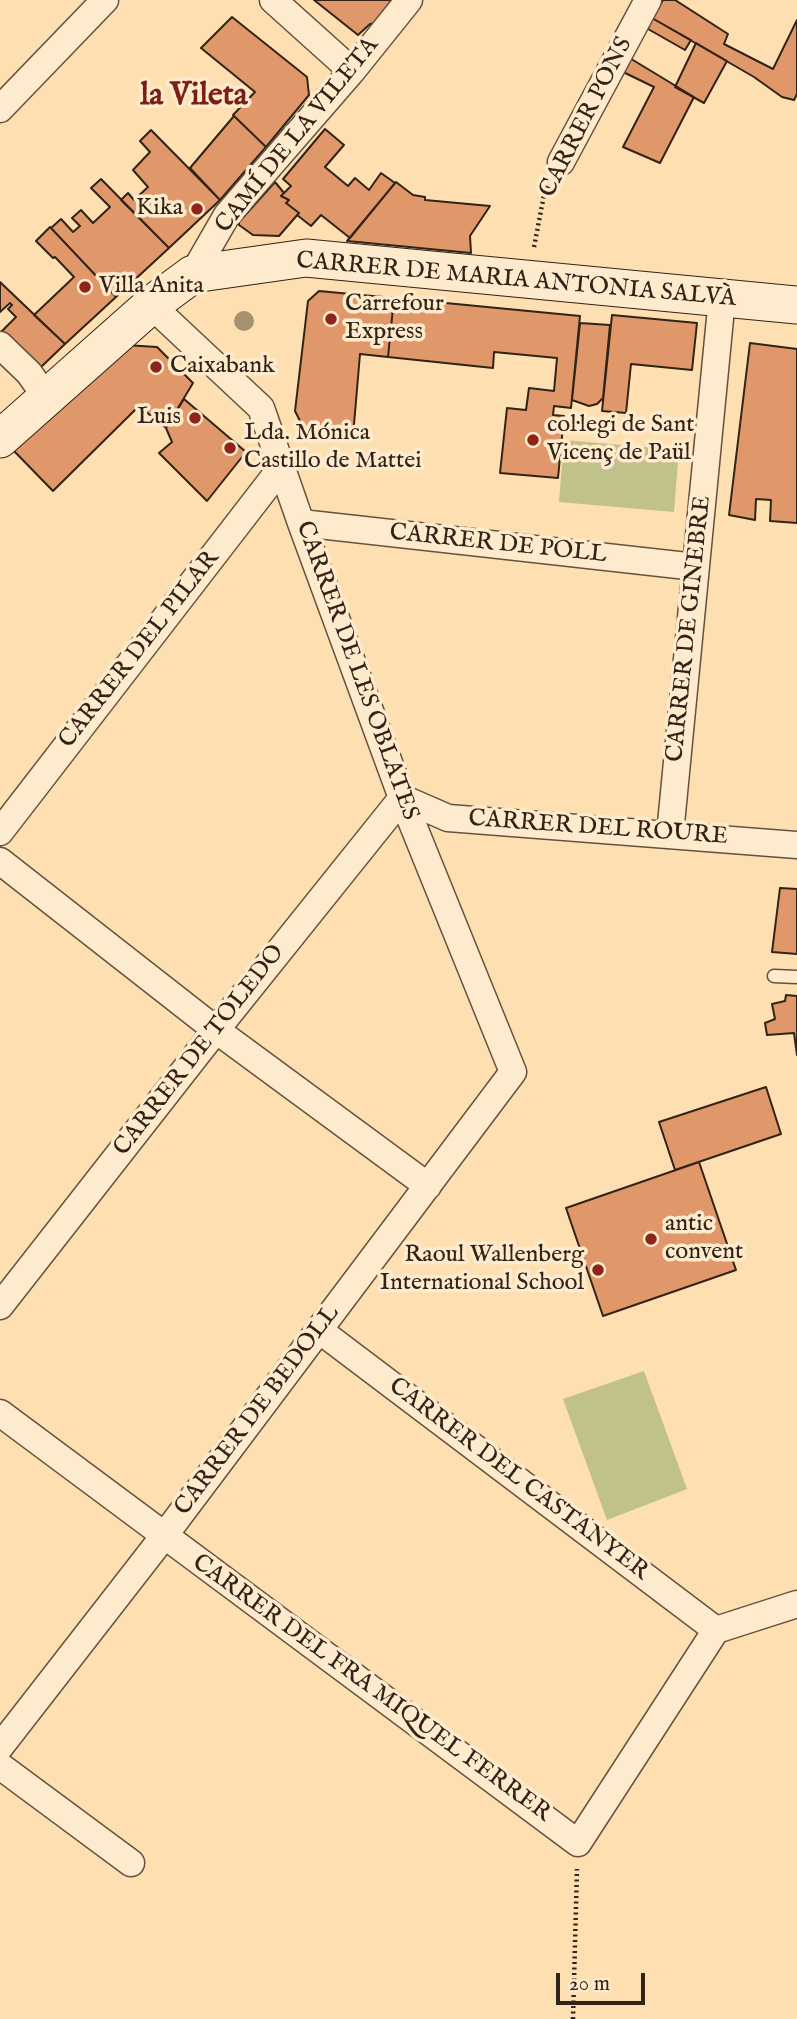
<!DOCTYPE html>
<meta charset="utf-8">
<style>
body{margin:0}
#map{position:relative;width:797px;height:2019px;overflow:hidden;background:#fedfb1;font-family:"IM FELL English",serif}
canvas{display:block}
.scale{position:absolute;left:556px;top:1973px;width:89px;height:32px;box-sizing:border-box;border:4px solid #312317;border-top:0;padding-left:9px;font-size:21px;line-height:24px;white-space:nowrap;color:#312317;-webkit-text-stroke:5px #feeacc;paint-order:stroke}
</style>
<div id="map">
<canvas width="797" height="2019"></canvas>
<div class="scale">20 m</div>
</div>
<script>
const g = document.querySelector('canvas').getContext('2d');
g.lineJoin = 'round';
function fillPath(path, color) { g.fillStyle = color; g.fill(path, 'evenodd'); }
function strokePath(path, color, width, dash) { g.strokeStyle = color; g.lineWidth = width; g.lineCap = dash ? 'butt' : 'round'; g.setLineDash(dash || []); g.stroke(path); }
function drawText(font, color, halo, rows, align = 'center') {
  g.font = font + ' "IM FELL English",serif'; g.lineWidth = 7; g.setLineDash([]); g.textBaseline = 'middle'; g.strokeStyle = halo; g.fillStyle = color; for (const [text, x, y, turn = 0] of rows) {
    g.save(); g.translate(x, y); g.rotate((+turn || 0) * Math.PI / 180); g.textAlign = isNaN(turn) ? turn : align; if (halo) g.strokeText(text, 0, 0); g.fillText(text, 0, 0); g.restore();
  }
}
fillPath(new Path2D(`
 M 564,440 L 679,450 L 674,512 L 559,502 Z
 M 644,1371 L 687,1489 L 607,1520 L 563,1399 Z`), '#c1c18b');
const building = new Path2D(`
 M 314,0 L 395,0 L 377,23 L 370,24 L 358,35 Z
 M 663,0 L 675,0 L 728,34 L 724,44 L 773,69 L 797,20 L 797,94 L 794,100 L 782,97 L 754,77 L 652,18 Z
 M 232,17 L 307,77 L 309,95 L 266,147 L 233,115 L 255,92 L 201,48 Z
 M 652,18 L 691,40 L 685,50 L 648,29 Z
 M 696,43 L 727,61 L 704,103 L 675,87 Z
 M 628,57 L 694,97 L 660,163 L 623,147 L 654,87 L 621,71 Z
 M 234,116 L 266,147 L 220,200 L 190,168 Z
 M 325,129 L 344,145 L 325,167 L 348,186 L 355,178 L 369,190 L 381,173 L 395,183 L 350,238 L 321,215 L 311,226 L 297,215 L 299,213 L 286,203 L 289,200 L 281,196 L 291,186 L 283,179 Z
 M 151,130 L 220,200 L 169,248 L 121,200 L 128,193 L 134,200 L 148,187 L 133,170 L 150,152 L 140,141 Z
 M 101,179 L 169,248 L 116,297 L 51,228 L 61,219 L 73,232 L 80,226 L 72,218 L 81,210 L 93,223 L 110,207 L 91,188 Z
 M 275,182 L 284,193 L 281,196 L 289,200 L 286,203 L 299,213 L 279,236 L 253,235 L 239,225 L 239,222 Z
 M 396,182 L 413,195 L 425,197 L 425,200 L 490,206 L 470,236 L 471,253 L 347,241 Z
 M 50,227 L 116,297 L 65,344 L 34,315 L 74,277 L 55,257 L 53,258 L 36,241 Z
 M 0,282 L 65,344 L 40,368 L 1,332 L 16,317 L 8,309 L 12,305 L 10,303 L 0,312 Z
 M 319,291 L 394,298 L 388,357 L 360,354 L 353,436 L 306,433 L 295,411 L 308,301 Z
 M 394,298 L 580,316 L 571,408 L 554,406 L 553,415 L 564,416 L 558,478 L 500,473 L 507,408 L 526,410 L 529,388 L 554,391 L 557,358 L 494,352 L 493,368 L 388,357 Z
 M 612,315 L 697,323 L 692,370 L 631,364 L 626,413 L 602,411 Z
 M 580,323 L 610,325 L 603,398 L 597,404 L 589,406 L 572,400 Z
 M 750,343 L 797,349 L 797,523 L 770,521 L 771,500 L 756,499 L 755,520 L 729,515 Z
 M 125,345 L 157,347 L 193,383 L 166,428 L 139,406 L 53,491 L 14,451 Z
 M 184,399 L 246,452 L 207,501 L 159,453 L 172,442 L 166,428 Z
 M 780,888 L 797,889 L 797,954 L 772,952 Z
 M 786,995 L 797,996 L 797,1055 L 794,1033 L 767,1035 L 765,1023 L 775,1019 L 772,1004 L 785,1001 Z
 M 766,1087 L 781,1134 L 675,1170 L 659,1122 Z
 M 699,1162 L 736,1270 L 603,1316 L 566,1208 Z`);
fillPath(building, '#e09769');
strokePath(building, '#312317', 2);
const lane = new Path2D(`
 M 774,976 L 797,977`);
const street = new Path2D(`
 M 273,0 L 352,71
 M 0,109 L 105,0
 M 561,162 L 648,0
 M 193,274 L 227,215 L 352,71 L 409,0
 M 0,345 L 29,373 L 46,397
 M 301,523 L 696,567
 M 0,832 L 281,468
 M 670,834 L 722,298
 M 0,861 L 216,1030 L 428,1186
 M 0,1306 L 216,1030 L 402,798 L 448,818 L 797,845
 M 319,1330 L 716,1630
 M 0,1413 L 578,1843 L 716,1630
 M 716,1630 L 797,1604
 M 0,1747 L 164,1536 L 513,1072 L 402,798 L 301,523 L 261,408 L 151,305
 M 0,1766 L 131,1863`);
const secondary = new Path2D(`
 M 0,439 L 151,305 L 193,274 L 306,258 L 797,305`);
strokePath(lane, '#64523e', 15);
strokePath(street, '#64523e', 29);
strokePath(secondary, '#312317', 39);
strokePath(new Path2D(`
 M 534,247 L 544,195 L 549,184
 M 573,2019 L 577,1869`), '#312317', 4.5, [2, 3.5]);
strokePath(lane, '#feeacc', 12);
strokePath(street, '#feeacc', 26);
strokePath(secondary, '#feeacc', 37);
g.fillStyle = '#a59170';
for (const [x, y] of [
 [244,321]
]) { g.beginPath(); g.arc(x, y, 10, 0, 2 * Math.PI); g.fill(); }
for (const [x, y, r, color] of [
 [197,209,7,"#8f2418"],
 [85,287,7,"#8f2418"],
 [331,319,7,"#8f2418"],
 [156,367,7,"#8f2418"],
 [195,418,7,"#8f2418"],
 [533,440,7,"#8f2418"],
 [230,448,7,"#8f2418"],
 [651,1239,7,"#8f2418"],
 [598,1270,7,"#8f2418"]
]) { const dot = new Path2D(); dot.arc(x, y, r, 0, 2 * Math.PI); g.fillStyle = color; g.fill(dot); strokePath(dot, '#feeacc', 2.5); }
drawText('24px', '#312317', '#feeacc', [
 ["CARRER PONS",587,118,-63],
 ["CAMÍ DE LA VILETA",298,136,-51],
 ["CARRER DE MARIA ANTONIA SALVÀ",516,281,5],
 ["CARRER DE POLL",498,545,6],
 ["CARRER DE GINEBRE",690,629,-84],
 ["CARRER DEL PILAR",140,650,-52],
 ["CARRER DE LES OBLATES",356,671,70],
 ["CARRER DEL ROURE",598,829,4],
 ["CARRER DE TOLEDO",200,1051,-52],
 ["CARRER DE BEDOLL",258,1411,-53],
 ["CARRER DEL CASTANYER",518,1480,37],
 ["CARRER DEL FRA MIQUEL FERRER",371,1689,36]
]);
drawText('24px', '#312317', '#feeacc', [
 ["Kika",183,209,"right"],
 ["Villa Anita",99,287],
 ["Carrefour",345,305],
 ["Express",345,333],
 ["Caixabank",170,367],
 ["Luis",181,418,"right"],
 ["col·legi de Sant",547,426],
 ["Vicenç de Paül",547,454],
 ["Lda. Mónica",244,434],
 ["Castillo de Mattei",244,462],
 ["antic",665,1225],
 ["convent",665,1253],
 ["Raoul Wallenberg",584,1256,"right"],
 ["International School",584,1284,"right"]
], 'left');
drawText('bold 32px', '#7a1f14', '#feeacc', [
 ["la Vileta",194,97]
]);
</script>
